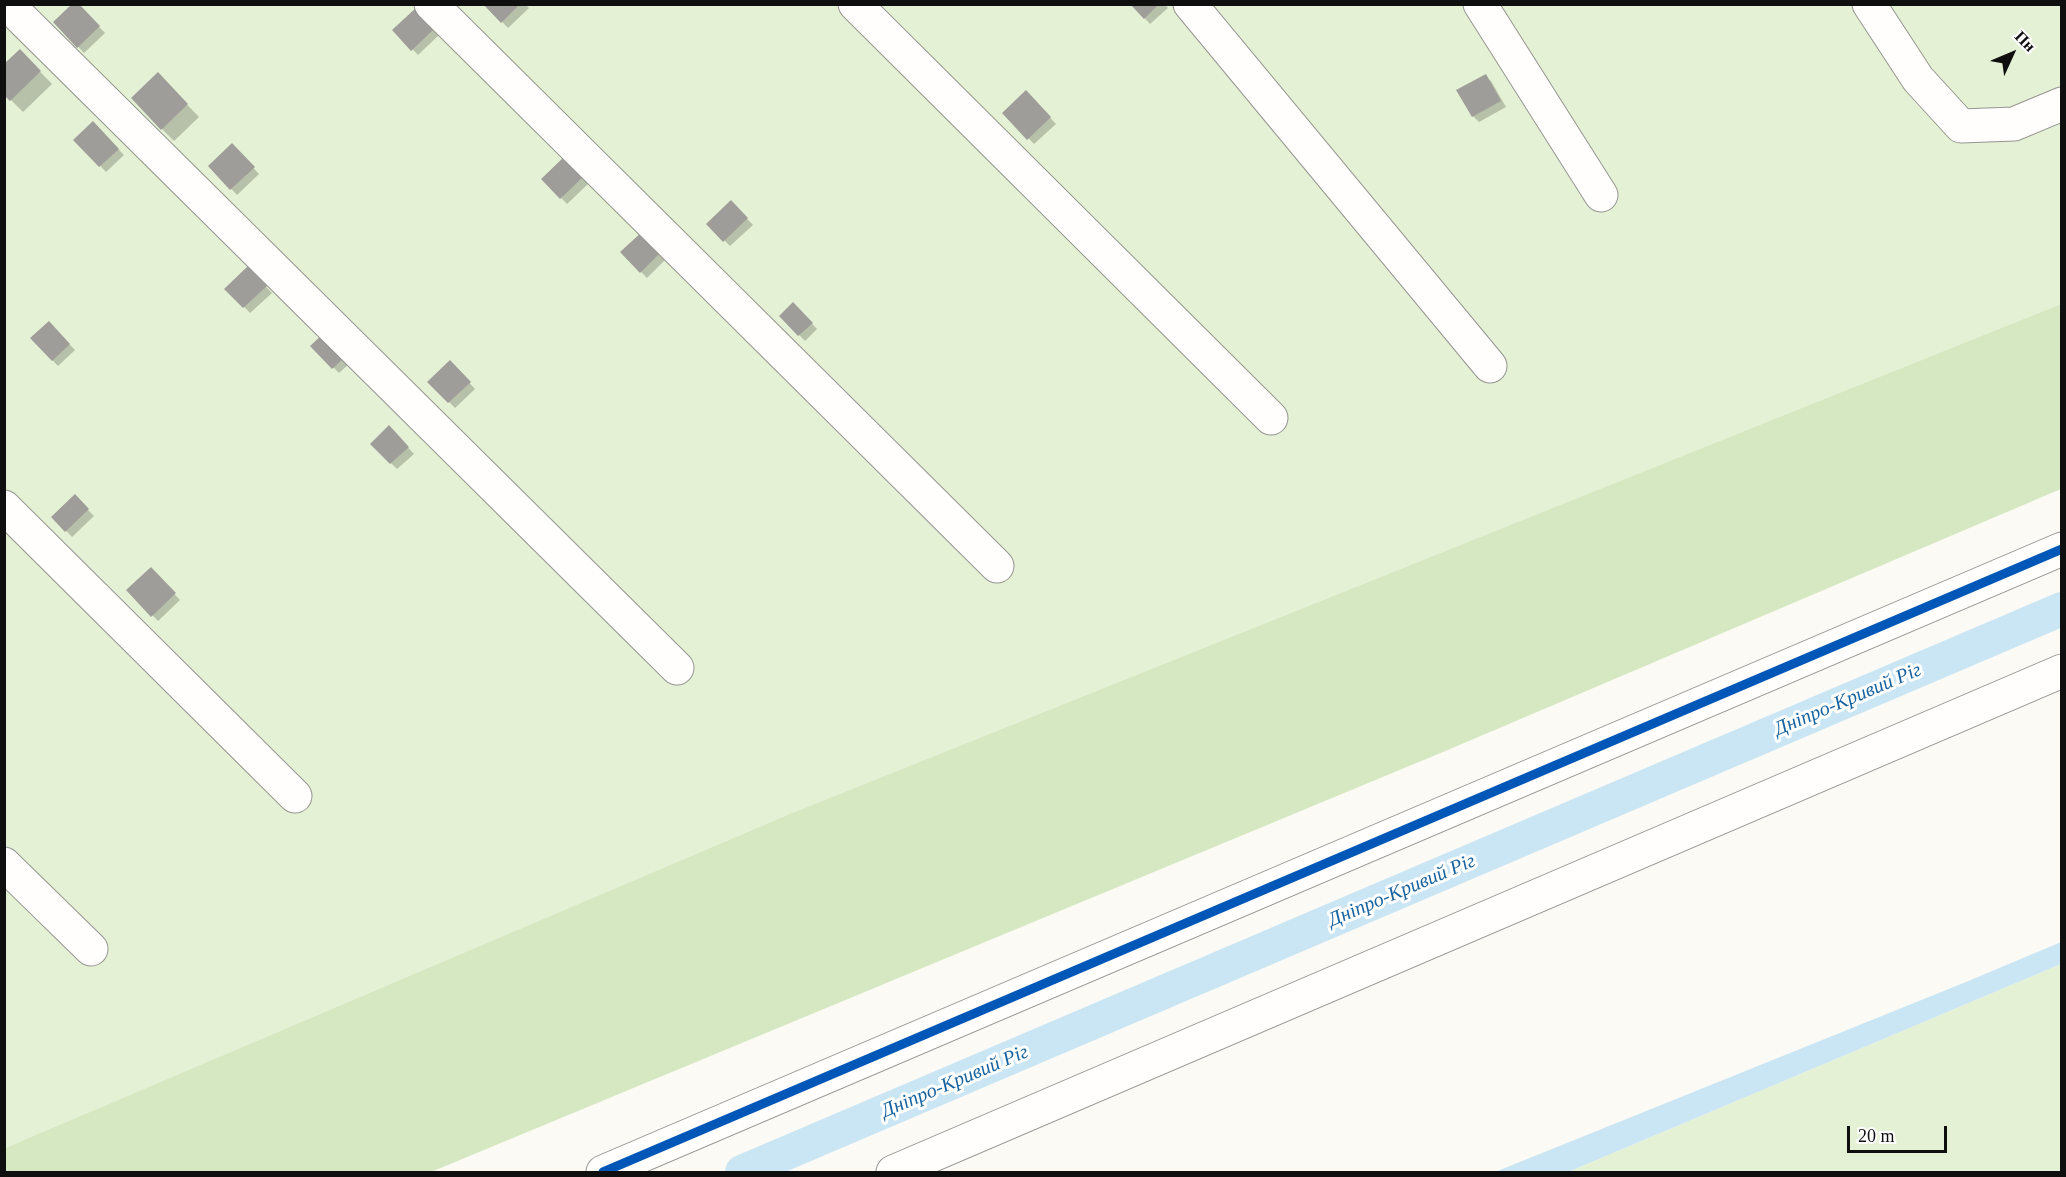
<!DOCTYPE html>
<meta charset="utf-8">
<style>
body{margin:0}
#map{position:relative;width:2066px;height:1177px;overflow:hidden;background:#fcfaf4;font-family:"Times New Roman",serif}
canvas{display:block}
.frame{position:absolute;inset:0;border:6px solid #0f0f0f;pointer-events:none}
.north{position:absolute;left:1982px;top:24px;width:60px;height:60px;-webkit-text-stroke:4px #fff;paint-order:stroke;rotate:46deg;font-size:16px;font-weight:700;line-height:24px;text-align:center;color:#0f0f0f}
.north::after{content:'';display:block;margin:auto;width:21px;height:27px;background:#0f0f0f;clip-path:polygon(50% 0,100% 100%,50% 72%,0 100%)}
.scale{position:absolute;left:1847px;top:1126px;width:100px;height:27px;box-sizing:border-box;border:3px solid #0f0f0f;border-top:0;padding-left:8px;font-size:18px;line-height:21px;white-space:nowrap;color:#0f0f0f;-webkit-text-stroke:4px #fff;paint-order:stroke}
</style>
<div id="map">
<canvas width="2066" height="1177"></canvas>
<div class="frame"></div>
<div class="north">Пн</div>
<div class="scale">20 m</div>
</div>
<script>
const g = document.querySelector('canvas').getContext('2d');
g.lineJoin = 'round';
function fillPath(path, color) { g.fillStyle = color; g.fill(path, 'evenodd'); }
function strokePath(path, color, width, dash) { g.strokeStyle = color; g.lineWidth = width; g.lineCap = dash ? 'butt' : 'round'; g.setLineDash(dash || []); g.stroke(path); }
function drawText(font, color, halo, rows, align = 'center') {
  g.font = font + ' "Times New Roman",serif'; g.lineWidth = 6; g.setLineDash([]); g.textBaseline = 'middle'; g.strokeStyle = halo; g.fillStyle = color; for (const [text, x, y, turn = 0] of rows) {
    g.save(); g.translate(x, y); g.rotate((+turn || 0) * Math.PI / 180); g.textAlign = isNaN(turn) ? turn : align; if (halo) g.strokeText(text, 0, 0); g.fillText(text, 0, 0); g.restore();
  }
}
fillPath(new Path2D(`
 M 5,5 L 2061,5 L 2061,304 L 792,813 L 5,1148 Z
 M 2061,964 L 2061,1172 L 1568,1172 Z`), '#e5f1d4');
fillPath(new Path2D(`
 M 2061,304 L 2061,489 L 1443,752 L 431,1172 L 5,1172 L 5,1148 L 792,813 Z`), '#d6e8c2');
fillPath(new Path2D(`
 M 2061,942 L 2061,964 L 1568,1172 L 1495,1172 L 1966,982 Z`), '#cae6f5');
fillPath(new Path2D(`
 M 77,4 L 105,33 L 84,53 L 55,22 Z
 M 485,4 L 525,4 L 529,8 L 508,28 Z
 M 1132,4 L 1165,4 L 1168,8 L 1150,24 Z
 M 417,10 L 440,34 L 418,55 L 395,31 Z
 M 20,51 L 52,84 L 23,112 L 4,93 Z
 M 1485,76 L 1491,81 L 1506,107 L 1479,122 L 1473,116 Z
 M 170,87 L 199,117 L 174,141 L 162,129 Z
 M 1026,92 L 1056,124 L 1034,144 L 1004,113 Z
 M 93,123 L 124,155 L 106,172 L 76,140 Z
 M 232,145 L 259,174 L 237,195 L 210,166 Z
 M 564,159 L 588,184 L 567,204 L 543,179 Z
 M 731,202 L 753,225 L 730,246 L 708,224 Z
 M 643,233 L 667,258 L 647,278 L 622,252 Z
 M 248,268 L 272,293 L 250,313 L 227,289 Z
 M 793,304 L 817,329 L 805,341 L 781,316 Z
 M 49,323 L 75,350 L 58,366 L 32,339 Z
 M 312,346 L 351,362 L 339,373 Z
 M 450,362 L 475,389 L 455,408 L 429,382 Z
 M 389,427 L 414,454 L 397,469 L 372,444 Z
 M 75,497 L 94,516 L 72,537 L 53,517 Z
 M 151,569 L 180,600 L 158,621 L 128,590 Z`), '#0003');
strokePath(new Path2D(`
 M 742,1172 L 2062,609`), '#cae6f5', 34);
fillPath(new Path2D(`
 M 72,4 L 79,4 L 100,26 L 77,48 L 53,22 Z
 M 483,4 L 520,4 L 501,23 Z
 M 1130,4 L 1159,4 L 1144,19 Z
 M 417,7 L 435,28 L 411,51 L 392,30 Z
 M 20,49 L 41,71 L 10,101 L 4,95 L 4,64 Z
 M 158,72 L 188,104 L 161,130 L 131,98 Z
 M 1486,74 L 1501,101 L 1472,117 L 1456,90 Z
 M 1026,90 L 1051,117 L 1027,140 L 1002,113 Z
 M 93,121 L 119,149 L 99,167 L 73,140 Z
 M 232,143 L 255,167 L 230,190 L 208,166 Z
 M 564,157 L 583,177 L 560,199 L 541,179 Z
 M 731,200 L 748,218 L 723,242 L 706,224 Z
 M 643,231 L 662,251 L 640,273 L 620,252 Z
 M 248,266 L 267,286 L 243,308 L 224,289 Z
 M 793,302 L 813,323 L 798,336 L 779,316 Z
 M 49,321 L 70,344 L 52,361 L 30,338 Z
 M 325,332 L 347,355 L 332,369 L 310,346 Z
 M 450,360 L 471,382 L 448,403 L 427,382 Z
 M 389,425 L 409,447 L 390,464 L 370,444 Z
 M 75,494 L 89,509 L 65,532 L 51,517 Z
 M 151,567 L 176,593 L 151,617 L 126,590 Z`), '#9f9d99');
const minor = new Path2D(`
 M 7,4 L 677,668
 M 431,4 L 997,566
 M 855,4 L 1271,418
 M 1190,4 L 1490,366
 M 1480,4 L 1601,195
 M 1869,4 L 1918,79 L 1961,126 L 2014,124 L 2062,104
 M 4,507 L 295,796
 M 4,864 L 91,949
 M 603,1172 L 2062,549
 M 893,1172 L 2062,671`);
strokePath(minor, '#969592', 35);
strokePath(minor, '#fffefd', 33);
strokePath(new Path2D(`
 M 603,1172 L 2062,549`), '#0057b8', 9);
drawText('italic 20px', '#1864a1', '#fff', [
 ["Дніпро-Кривий Ріг",1848,700,-23],
 ["Дніпро-Кривий Ріг",1402,891,-23],
 ["Дніпро-Кривий Ріг",955,1082,-23]
]);
</script>
